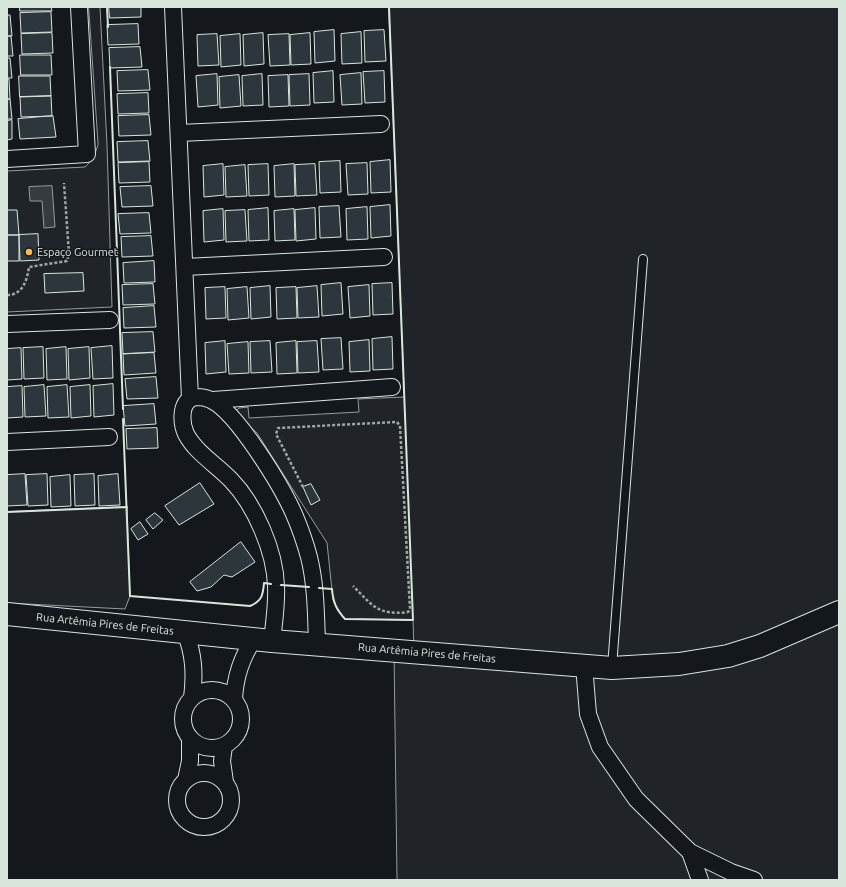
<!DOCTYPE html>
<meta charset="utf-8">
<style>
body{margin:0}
#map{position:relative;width:846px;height:887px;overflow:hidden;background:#14181c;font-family:Ubuntu,sans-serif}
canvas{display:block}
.frame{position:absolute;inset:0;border:8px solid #d8e6dc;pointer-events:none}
</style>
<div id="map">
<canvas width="846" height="887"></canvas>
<div class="frame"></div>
</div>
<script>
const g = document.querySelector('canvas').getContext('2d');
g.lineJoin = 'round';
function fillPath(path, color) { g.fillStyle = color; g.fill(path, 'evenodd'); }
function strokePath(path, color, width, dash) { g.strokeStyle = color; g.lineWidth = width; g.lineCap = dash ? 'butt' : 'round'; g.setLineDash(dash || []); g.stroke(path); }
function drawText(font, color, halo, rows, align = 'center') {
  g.font = font + ' Ubuntu,sans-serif'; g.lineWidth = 3; g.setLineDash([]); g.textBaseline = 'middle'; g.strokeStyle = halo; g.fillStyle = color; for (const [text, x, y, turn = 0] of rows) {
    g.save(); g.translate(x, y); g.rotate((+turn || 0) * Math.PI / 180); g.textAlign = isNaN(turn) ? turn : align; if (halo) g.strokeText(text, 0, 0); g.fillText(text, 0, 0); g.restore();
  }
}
const green = new Path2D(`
 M 89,7 L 100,7 L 107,145 L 112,307 L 7,312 L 7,171 L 85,167 L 93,159 L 98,145 Z
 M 389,7 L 839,7 L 839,880 L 397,880 L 394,651 L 414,652 L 413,620 L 345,619 L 338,611 L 333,600 L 327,543 L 257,433 L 234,413 L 239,408 L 248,407 L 249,418 L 359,412 L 358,399 L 404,397 Z
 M 127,507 L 130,596 L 125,609 L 7,603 L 7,512 Z`);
fillPath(green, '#202428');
strokePath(green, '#939e99', 1);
const water = new Path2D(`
 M 52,186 L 55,227 L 44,228 L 42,201 L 30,201 L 29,187 Z`);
fillPath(water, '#363b3e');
strokePath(water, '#939e99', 1);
const building = new Path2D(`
 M 20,7 L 51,7 L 52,11 L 20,11 Z
 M 109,7 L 141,7 L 141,17 L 110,18 Z
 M 51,12 L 52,32 L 21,33 L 20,13 Z
 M 7,15 L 10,15 L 12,36 L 7,36 Z
 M 138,24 L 139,44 L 108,45 L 107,25 Z
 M 334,30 L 335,61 L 315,63 L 314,32 Z
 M 384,30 L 386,61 L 365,62 L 364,31 Z
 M 361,32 L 362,63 L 342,64 L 341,34 Z
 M 52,33 L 53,53 L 22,54 L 21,34 Z
 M 263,33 L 264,64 L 244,66 L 243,35 Z
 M 310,33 L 311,64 L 291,65 L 290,35 Z
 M 217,34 L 219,65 L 198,66 L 197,35 Z
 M 240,34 L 241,65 L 221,67 L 220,36 Z
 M 289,34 L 290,65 L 270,66 L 268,35 Z
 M 7,36 L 11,36 L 13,56 L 7,56 Z
 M 140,47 L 142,67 L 110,68 L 109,48 Z
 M 20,55 L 51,55 L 52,75 L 21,75 Z
 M 7,58 L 10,58 L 12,78 L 7,78 Z
 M 148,70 L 150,90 L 118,91 L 117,71 Z
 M 333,71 L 334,102 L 314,103 L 313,73 Z
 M 384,71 L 385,102 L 365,103 L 363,72 Z
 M 361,73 L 362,104 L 342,105 L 340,75 Z
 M 217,74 L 218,105 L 198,107 L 196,76 Z
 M 262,74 L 263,105 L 243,106 L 242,76 Z
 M 309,74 L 310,105 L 290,106 L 289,75 Z
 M 239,75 L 241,106 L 220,108 L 219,77 Z
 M 288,75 L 289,106 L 269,107 L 268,76 Z
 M 19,76 L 50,76 L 51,96 L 20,97 Z
 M 7,79 L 9,79 L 10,99 L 7,99 Z
 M 148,93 L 149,113 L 118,114 L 117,94 Z
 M 51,96 L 52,116 L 21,117 L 20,97 Z
 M 7,99 L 10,99 L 12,119 L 7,119 Z
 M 149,115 L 151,135 L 119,136 L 118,116 Z
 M 53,116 L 56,137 L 20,139 L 18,119 Z
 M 12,120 L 12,139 L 7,140 L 7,121 Z
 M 148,141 L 150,161 L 118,162 L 117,142 Z
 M 390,160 L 391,192 L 371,193 L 370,162 Z
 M 340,161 L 341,192 L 320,193 L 319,162 Z
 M 149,162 L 150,182 L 119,183 L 118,163 Z
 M 367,163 L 368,194 L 348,195 L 346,164 Z
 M 223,164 L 224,195 L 204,197 L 203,166 Z
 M 268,164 L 269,195 L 249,196 L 248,165 Z
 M 294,164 L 295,196 L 275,197 L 274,166 Z
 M 315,164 L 317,195 L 296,196 L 295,165 Z
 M 245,165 L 247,196 L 226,197 L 225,167 Z
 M 151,186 L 153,206 L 122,207 L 120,187 Z
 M 390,205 L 391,236 L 371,238 L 370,207 Z
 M 339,206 L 341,237 L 320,238 L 319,207 Z
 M 367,207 L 368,239 L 347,240 L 346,209 Z
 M 268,208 L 269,240 L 249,241 L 248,210 Z
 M 315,208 L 316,239 L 296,241 L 295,210 Z
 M 223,209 L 224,240 L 204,242 L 203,211 Z
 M 294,209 L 295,240 L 275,241 L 274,211 Z
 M 7,210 L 17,210 L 19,235 L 7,235 Z
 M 245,210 L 247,241 L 226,242 L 225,211 Z
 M 149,213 L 151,233 L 120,234 L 118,214 Z
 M 38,234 L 39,260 L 20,261 L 19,235 Z
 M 7,235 L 19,235 L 19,261 L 7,261 Z
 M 151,236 L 153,256 L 122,257 L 121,237 Z
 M 154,261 L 155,282 L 124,283 L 123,263 Z
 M 83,273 L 84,291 L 45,293 L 44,274 Z
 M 341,283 L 343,314 L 322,316 L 321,285 Z
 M 392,283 L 393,314 L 373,315 L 372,284 Z
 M 153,284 L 155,304 L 123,305 L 122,285 Z
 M 369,285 L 370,316 L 350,318 L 348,287 Z
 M 270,286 L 271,317 L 251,319 L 250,288 Z
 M 317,286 L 319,317 L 298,318 L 297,288 Z
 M 225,287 L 226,318 L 206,319 L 205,288 Z
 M 247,287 L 249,318 L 228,320 L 227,289 Z
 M 296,287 L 297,318 L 277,319 L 276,288 Z
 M 154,306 L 156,327 L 124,328 L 123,308 Z
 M 153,332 L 155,352 L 123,354 L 122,333 Z
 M 392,337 L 393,369 L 373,370 L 372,339 Z
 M 341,338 L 343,369 L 323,370 L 321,339 Z
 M 369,340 L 370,371 L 350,372 L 349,342 Z
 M 225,341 L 226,372 L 206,374 L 205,343 Z
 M 270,341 L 272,372 L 251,373 L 250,342 Z
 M 296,341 L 297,373 L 277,374 L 276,343 Z
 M 317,341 L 319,372 L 298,373 L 297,342 Z
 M 248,342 L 249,373 L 229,374 L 227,344 Z
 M 112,346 L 113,378 L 93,379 L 91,348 Z
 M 43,347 L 44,378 L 24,379 L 23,348 Z
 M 66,347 L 67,379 L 47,380 L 46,349 Z
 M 89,347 L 90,378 L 69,380 L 68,349 Z
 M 21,348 L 22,379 L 7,380 L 7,349 Z
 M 154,353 L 156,373 L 124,375 L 123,354 Z
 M 156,377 L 158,398 L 127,399 L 125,379 Z
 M 113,384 L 114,415 L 94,417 L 93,386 Z
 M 44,385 L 46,416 L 25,417 L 24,387 Z
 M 67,385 L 69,417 L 48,418 L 47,387 Z
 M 90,385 L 91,416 L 71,418 L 70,387 Z
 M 22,386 L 23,417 L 7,418 L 7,387 Z
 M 154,404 L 156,424 L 125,426 L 123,406 Z
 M 157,428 L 158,448 L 127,449 L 126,429 Z
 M 25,474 L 27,505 L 7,506 L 7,475 Z
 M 47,474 L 48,505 L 28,506 L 26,475 Z
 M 94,474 L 95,505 L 75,506 L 74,475 Z
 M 118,474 L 120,505 L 99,506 L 98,476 Z
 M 70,475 L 71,506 L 51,507 L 50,477 Z
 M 200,483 L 214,504 L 179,525 L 165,506 Z
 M 311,484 L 320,500 L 311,505 L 303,487 Z
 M 155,513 L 163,520 L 153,529 L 146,520 Z
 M 140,522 L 148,534 L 138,540 L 131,529 Z
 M 241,542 L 255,562 L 232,577 L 224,575 L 211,587 L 197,591 L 190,582 Z`);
fillPath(building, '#2c363c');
strokePath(building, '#d8e6dc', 1);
const lane = new Path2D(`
 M 612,667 L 643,259`);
const street = new Path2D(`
 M 173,7 L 190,399
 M 179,133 L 381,124
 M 7,159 L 87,154 L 79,7
 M 185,267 L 384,257
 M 7,324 L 110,320
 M 213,400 L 392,387
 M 7,442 L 109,437
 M 185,632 C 194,654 195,674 192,698
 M 272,641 C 274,623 277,604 276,586 C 275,551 255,505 231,480 C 217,465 196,453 186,434 C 181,423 179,398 197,397 C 201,397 207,398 211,400 C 237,412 282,487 294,514 C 300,528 305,542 309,557 C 316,585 316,615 317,644
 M 584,665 L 588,714 L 600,747 L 636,799 L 690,852 L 731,872 L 754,880
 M183 719a29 29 0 1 1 58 0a29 29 0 1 1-58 0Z
 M 234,700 C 235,677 241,658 254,639
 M 224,746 L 222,761 L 225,782
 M177 800a27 27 0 1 1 54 0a27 27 0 1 1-54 0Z
 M 186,780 L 190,761 L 190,739
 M 690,852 L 700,880`);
const secondary = new Path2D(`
 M 7,614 L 272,641 L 612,668 L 679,664 L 728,656 L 760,646 L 839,612`);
strokePath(lane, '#d8e6dc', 10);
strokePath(street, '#d8e6dc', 18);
strokePath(secondary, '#d8e6dc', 24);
strokePath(new Path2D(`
 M 7,295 C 23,295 27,280 29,267 L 67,261 L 69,254 L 64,183
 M 303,487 L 276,434 L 278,428 L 397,422 L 400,426 L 410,609 L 408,612 C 378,616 372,605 353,586`), '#9da8a2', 2.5, [3, 2]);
strokePath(lane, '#14181c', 8);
strokePath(street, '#14181c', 16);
strokePath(secondary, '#14181c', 22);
strokePath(new Path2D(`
 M 107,7 L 108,27
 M 110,67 L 123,409
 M 123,419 L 130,596 L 250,606 C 262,601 263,595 264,583 L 271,584
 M 7,512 L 127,507
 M 281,585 L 309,587
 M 319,588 L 332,589 C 333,602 336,609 345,619 L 413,620 L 389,7`), '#d8e6dc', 2);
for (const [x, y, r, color] of [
 [29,252,4,"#ffb74d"]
]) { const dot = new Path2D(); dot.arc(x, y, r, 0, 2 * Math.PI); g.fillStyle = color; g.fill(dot); strokePath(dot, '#14181c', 1.5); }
drawText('11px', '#d8e6dc', '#14181c', [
 ["Espaço Gourmet",37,252]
], 'left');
drawText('11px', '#d8e6dc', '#14181c', [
 ["Rua Artêmia Pires de Freitas",105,624,6],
 ["Rua Artêmia Pires de Freitas",427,653,5]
]);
</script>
